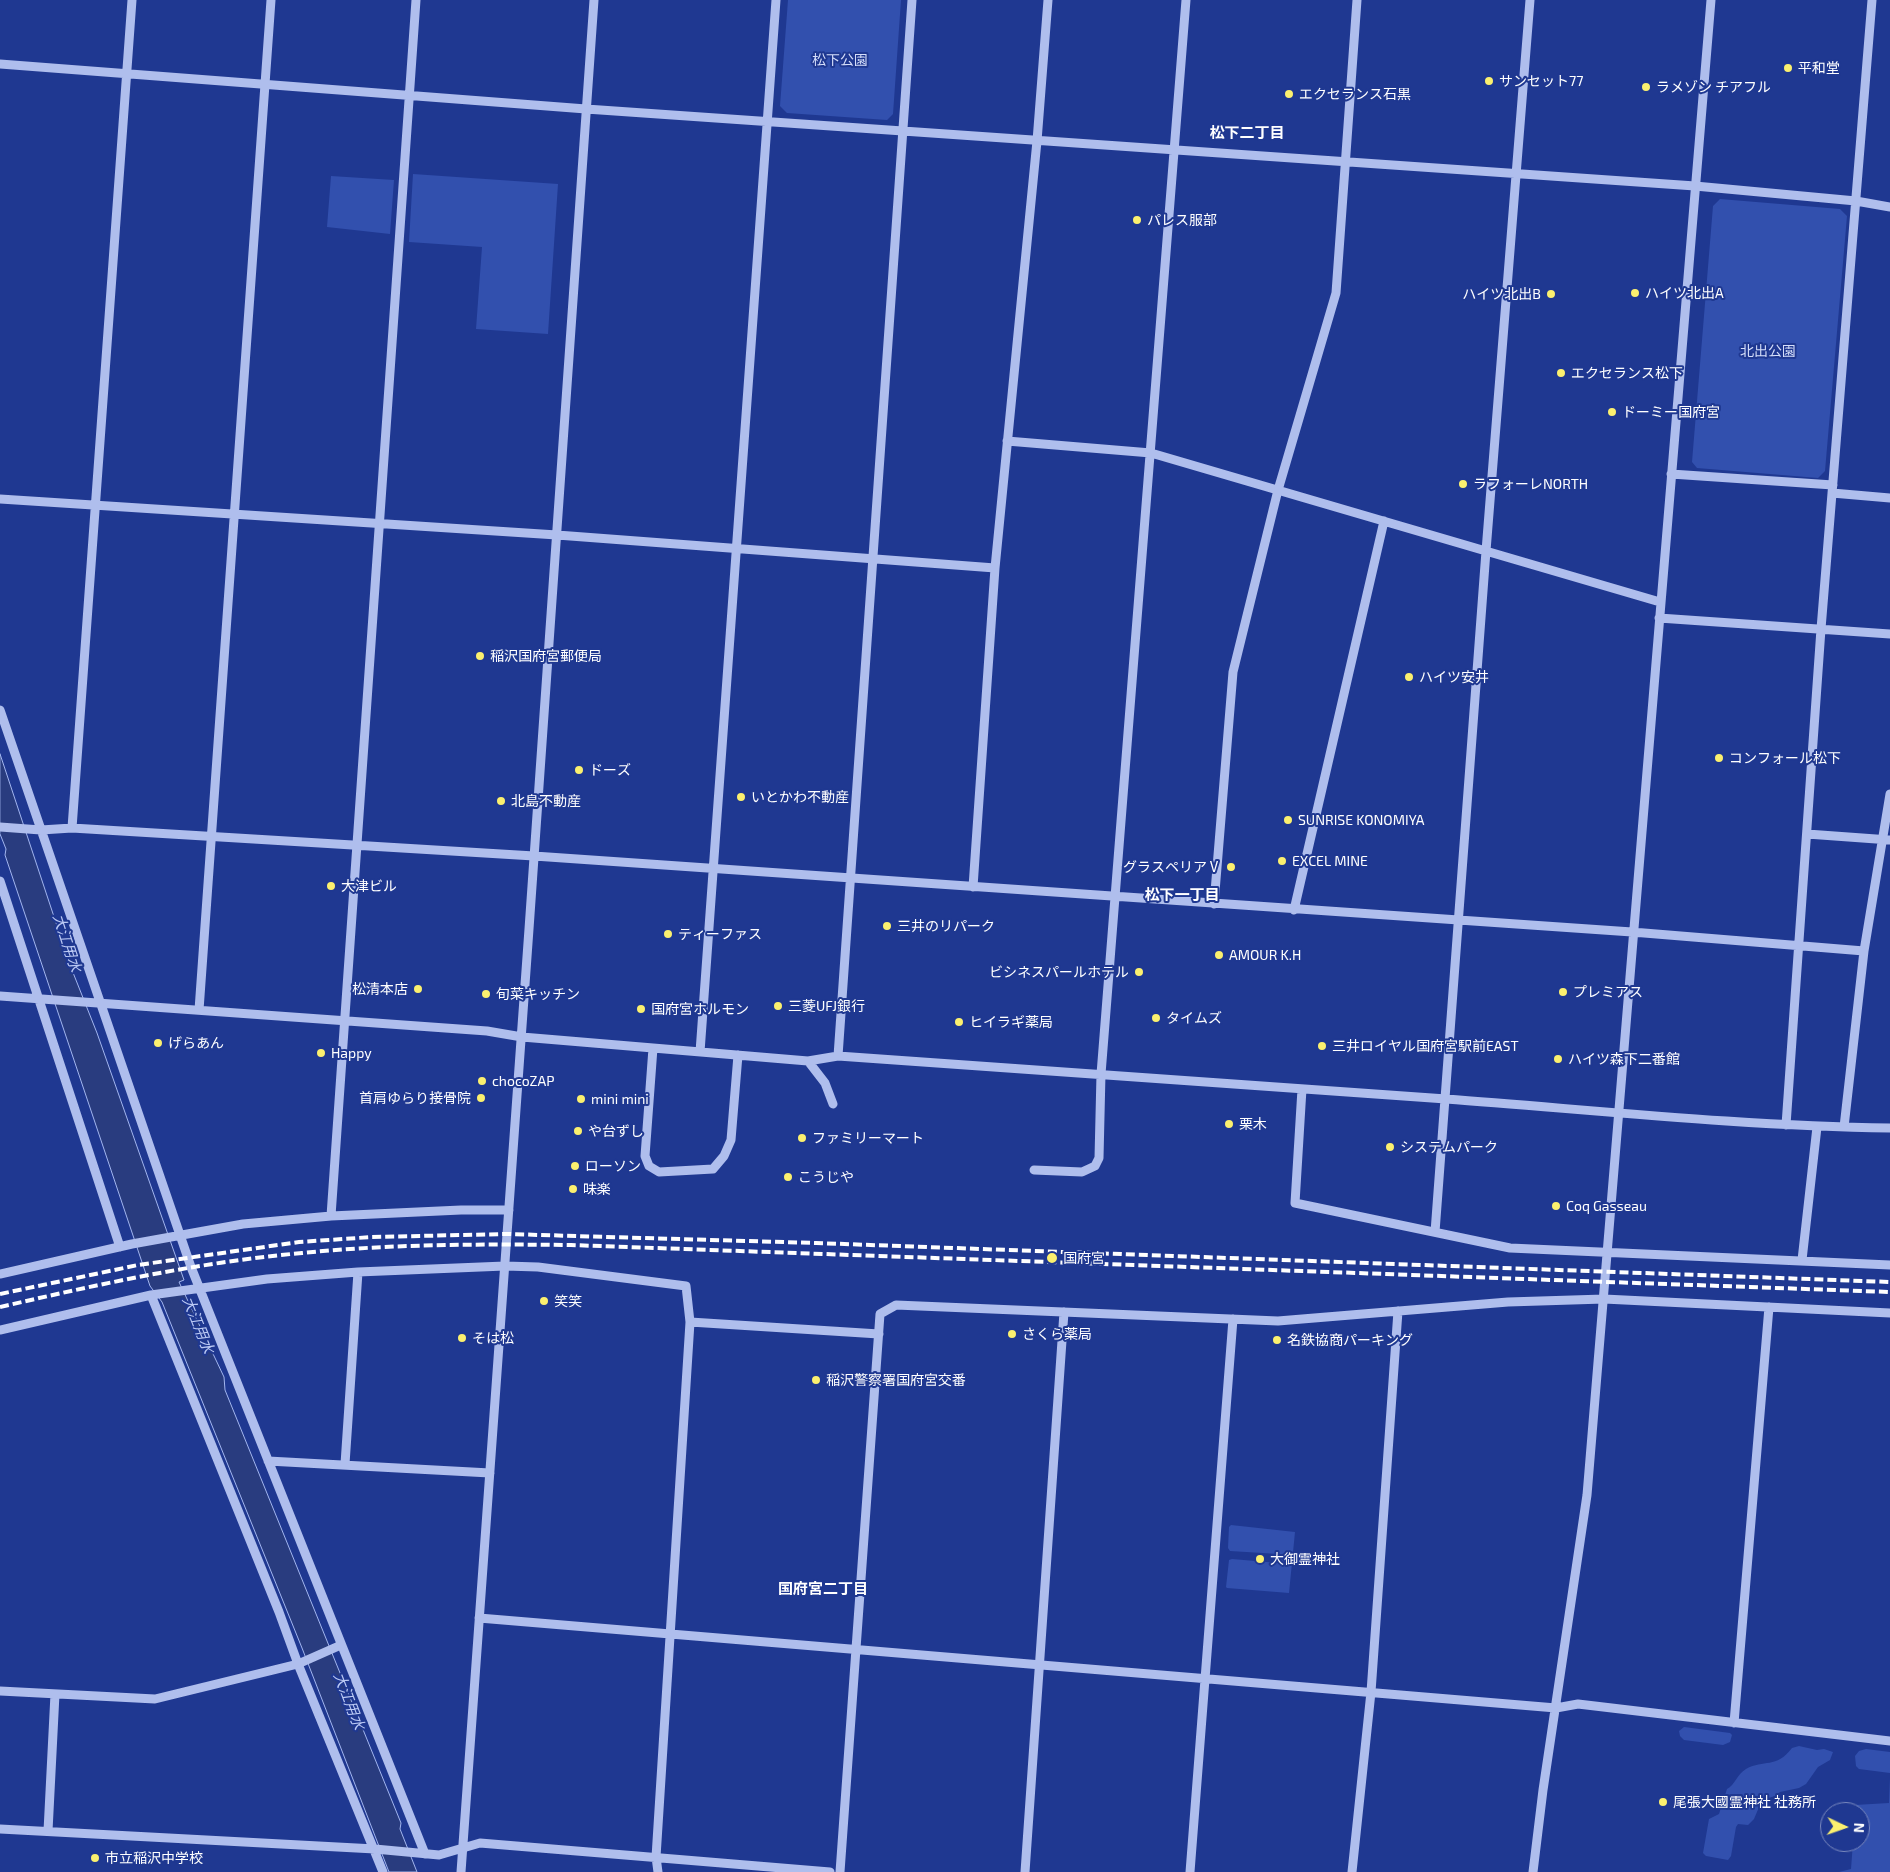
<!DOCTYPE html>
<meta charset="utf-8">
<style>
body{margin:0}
#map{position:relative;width:1890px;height:1872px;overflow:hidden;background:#1f3891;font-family:"Exo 2",sans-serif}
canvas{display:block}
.north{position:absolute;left:1820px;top:1802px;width:50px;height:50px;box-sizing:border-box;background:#1f3891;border:1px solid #7988bd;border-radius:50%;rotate:93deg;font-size:14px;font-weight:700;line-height:20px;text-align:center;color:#fff}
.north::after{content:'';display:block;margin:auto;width:18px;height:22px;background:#fbf06f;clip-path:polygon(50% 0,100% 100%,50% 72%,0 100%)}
</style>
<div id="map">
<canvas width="1890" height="1872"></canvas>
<div class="north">N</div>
</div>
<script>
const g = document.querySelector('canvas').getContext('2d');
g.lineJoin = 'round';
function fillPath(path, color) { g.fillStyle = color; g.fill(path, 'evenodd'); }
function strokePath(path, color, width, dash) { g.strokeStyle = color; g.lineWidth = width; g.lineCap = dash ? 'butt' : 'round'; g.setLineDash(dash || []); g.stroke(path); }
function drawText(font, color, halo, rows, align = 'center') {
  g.font = font + ' "Exo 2","Noto Sans JP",sans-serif'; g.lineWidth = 4; g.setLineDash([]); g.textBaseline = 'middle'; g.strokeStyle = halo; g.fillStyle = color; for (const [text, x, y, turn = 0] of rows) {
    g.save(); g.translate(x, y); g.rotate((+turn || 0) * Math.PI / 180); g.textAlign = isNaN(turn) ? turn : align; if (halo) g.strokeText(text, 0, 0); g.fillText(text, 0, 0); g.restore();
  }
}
fillPath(new Path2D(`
 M 788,0 L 901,0 L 893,114 L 887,120 L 787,113 L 780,106 Z
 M 413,174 L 558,184 L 548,334 L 476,329 L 482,247 L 409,242 Z
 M 331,176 L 394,180 L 390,234 L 327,227 Z
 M 1720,199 L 1840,209 L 1847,216 L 1825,471 L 1818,478 L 1697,468 L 1692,462 L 1713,206 Z
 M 1231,1525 L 1295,1532 L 1289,1593 L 1227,1588 L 1226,1587 L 1229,1560 L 1232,1559 L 1278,1563 L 1280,1562 L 1281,1556 L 1279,1554 L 1230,1551 L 1228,1548 L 1229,1527 Z
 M 1684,1727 L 1730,1733 L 1732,1735 L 1730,1742 L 1723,1745 L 1684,1740 L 1680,1736 L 1679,1731 Z
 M 1799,1746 L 1817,1750 L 1824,1749 L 1833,1752 L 1830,1760 L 1818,1767 L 1806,1784 L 1799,1788 L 1780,1792 L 1775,1796 L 1762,1800 L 1754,1819 L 1748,1825 L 1738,1824 L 1736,1827 L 1731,1856 L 1728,1860 L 1706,1856 L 1703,1853 L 1709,1819 L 1719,1814 L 1727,1789 C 1735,1785 1737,1774 1746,1769 C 1764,1759 1776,1769 1792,1748 Z
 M 1866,1749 L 1890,1752 L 1890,1773 L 1859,1769 L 1856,1766 L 1855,1756 L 1859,1751 Z
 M 1890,1778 L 1890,1872 L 1839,1872 L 1851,1869 L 1853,1842 L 1860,1842 L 1860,1812 L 1854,1812 L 1855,1805 L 1889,1803 Z`), '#3250ae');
const water = new Path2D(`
 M 0,754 L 70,965 L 97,1033 L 184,1280 L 179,1282 L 224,1377 L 225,1390 L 401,1823 L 400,1829 L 417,1872 L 389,1872 L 302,1648 L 162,1302 L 150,1286 L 5,855 L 6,849 L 0,834 Z`);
fillPath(water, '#293c7f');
strokePath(water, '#a3b6ef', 1);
strokePath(new Path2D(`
 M 0,64 L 586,109 L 1695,186 L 1856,201 L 1890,207
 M 1007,441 L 1151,453 L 1660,602
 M 1671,474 L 1833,485
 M 1832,493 L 1890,498
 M 0,499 L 557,535 L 995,568
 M 1659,618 L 1890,634
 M 0,710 L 191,1267 L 425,1854
 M 0,827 L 41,830 L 72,828 L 534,856 L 1632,932 L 1864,951
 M 72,828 L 132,0
 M 1807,834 L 1890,840
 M 0,881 L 120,1247
 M 973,887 L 995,568 L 1037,141 L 1048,0
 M 1214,904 L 1233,672 L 1278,490 L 1336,293 L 1357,0
 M 1294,910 L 1384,521
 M 0,996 L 487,1031 L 522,1037 L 808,1061 L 838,1056 C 1041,1070 1244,1084 1446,1099 C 1594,1110 1742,1126 1890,1128
 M 199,1010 L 271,0
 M 653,1048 L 645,1156 L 649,1166 L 659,1172 L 713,1169 L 724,1156 L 731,1140 L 738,1055
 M 700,1052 L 776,0
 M 838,1056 L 912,0
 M 808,1061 L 825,1083 L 833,1104
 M 1302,1089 L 1295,1203 L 1510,1248 L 1890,1265
 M 1786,1125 L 1821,629 L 1872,0
 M 1844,1127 L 1864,951 L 1890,794
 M 1034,1170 L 1082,1172 L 1095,1166 L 1099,1158 L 1101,1074 L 1186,0
 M 331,1216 L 416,0
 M 1435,1232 L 1486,551 L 1530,0
 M 1802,1260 L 1817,1127
 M 0,1274 L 132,1244 L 243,1224 L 331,1216 L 461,1210 L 509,1210
 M 151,1295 L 279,1612 L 298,1664 L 383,1872
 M 0,1330 L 151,1295 L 267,1279 L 358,1272 L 505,1266 L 538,1267 L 686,1286 L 690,1322
 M 268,1461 L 490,1473
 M 345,1464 L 358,1272
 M 479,1618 L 1556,1708 L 1578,1704 L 1890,1741
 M 0,1691 L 155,1699 L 298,1664 L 341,1645
 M 1734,1723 L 1769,1307
 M 0,1829 L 375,1849 L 439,1855 L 480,1843 L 830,1872
 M 48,1831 L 55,1694
 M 461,1872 L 529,929 L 594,0
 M 658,1872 L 656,1857 L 690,1322 L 879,1334
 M 840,1872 L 880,1314 L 896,1305 L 1278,1321 L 1508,1302 L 1604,1299 L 1890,1313
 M 1025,1872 L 1064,1312
 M 1190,1872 L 1233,1319
 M 1352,1872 L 1371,1692 L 1398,1311
 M 1533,1872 L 1543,1790 L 1587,1495 L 1711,0`), '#afbeed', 9);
strokePath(new Path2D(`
 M 0,1294 L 138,1265 L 299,1242 L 372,1237 L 507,1234 L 816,1243 L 1890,1282
 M 0,1307 C 100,1284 200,1262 302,1253 C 391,1244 481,1244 571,1245 L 1890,1292`), '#fff', 4, [9, 4]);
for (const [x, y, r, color] of [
 [1788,68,5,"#fbf06f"],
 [1489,81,5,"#fbf06f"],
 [1646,87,5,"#fbf06f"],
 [1289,94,5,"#fbf06f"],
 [1137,220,5,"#fbf06f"],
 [1635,293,5,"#fbf06f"],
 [1551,294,5,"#fbf06f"],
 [1561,373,5,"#fbf06f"],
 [1612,412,5,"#fbf06f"],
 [1463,484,5,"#fbf06f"],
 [480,656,5,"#fbf06f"],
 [1409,677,5,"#fbf06f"],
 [1719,758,5,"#fbf06f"],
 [579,770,5,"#fbf06f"],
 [741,797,5,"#fbf06f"],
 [501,801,5,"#fbf06f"],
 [1288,820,5,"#fbf06f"],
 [1282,861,5,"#fbf06f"],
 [1231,867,5,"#fbf06f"],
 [331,886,5,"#fbf06f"],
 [887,926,5,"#fbf06f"],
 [668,934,5,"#fbf06f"],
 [1219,955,5,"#fbf06f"],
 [1139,972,5,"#fbf06f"],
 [418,989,5,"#fbf06f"],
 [1563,992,5,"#fbf06f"],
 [486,994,5,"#fbf06f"],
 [778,1006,5,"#fbf06f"],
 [641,1009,5,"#fbf06f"],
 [1156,1018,5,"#fbf06f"],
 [959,1022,5,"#fbf06f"],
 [158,1043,5,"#fbf06f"],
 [1322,1046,5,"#fbf06f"],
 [321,1053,5,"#fbf06f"],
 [1558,1059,5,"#fbf06f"],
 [482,1081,5,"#fbf06f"],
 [481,1098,5,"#fbf06f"],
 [581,1099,5,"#fbf06f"],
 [1229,1124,5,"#fbf06f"],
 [578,1131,5,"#fbf06f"],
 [802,1138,5,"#fbf06f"],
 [1390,1147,5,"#fbf06f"],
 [575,1166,5,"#fbf06f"],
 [788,1177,5,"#fbf06f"],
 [573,1189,5,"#fbf06f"],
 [1556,1206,5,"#fbf06f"],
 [1052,1258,6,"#fbf06f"],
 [544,1301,5,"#fbf06f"],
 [1012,1334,5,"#fbf06f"],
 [462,1338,5,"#fbf06f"],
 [1277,1340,5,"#fbf06f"],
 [816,1380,5,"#fbf06f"],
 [1260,1559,5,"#fbf06f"],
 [1663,1802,5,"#fbf06f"],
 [95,1858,5,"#fbf06f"]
]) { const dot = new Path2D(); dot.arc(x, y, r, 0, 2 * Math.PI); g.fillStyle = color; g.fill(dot); strokePath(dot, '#1f3891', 2); }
drawText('14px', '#d5defa', '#1f3891', [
 ["松下公園",840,60],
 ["北出公園",1768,351]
]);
drawText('14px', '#fff', '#1f3891', [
 ["平和堂",1798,68],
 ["サンセット77",1499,81],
 ["ラメゾン チアフル",1656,87],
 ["エクセランス石黒",1299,94],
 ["パレス服部",1147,220],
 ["ハイツ北出A",1645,293],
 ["ハイツ北出B",1541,294,"right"],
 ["エクセランス松下",1571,373],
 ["ドーミー国府宮",1622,412],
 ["ラフォーレNORTH",1473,484],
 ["稲沢国府宮郵便局",490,656],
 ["ハイツ安井",1419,677],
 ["コンフォール松下",1729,758],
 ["ドーズ",589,770],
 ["いとかわ不動産",751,797],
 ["北島不動産",511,801],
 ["SUNRISE KONOMIYA",1298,820],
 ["EXCEL MINE",1292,861],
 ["グラスペリアⅤ",1221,867,"right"],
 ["大津ビル",341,886],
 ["三井のリパーク",897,926],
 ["ティーファス",678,934],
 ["AMOUR K.H",1229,955],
 ["ビシネスパールホテル",1129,972,"right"],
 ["松清本店",408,989,"right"],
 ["プレミアス",1573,992],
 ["旬菜キッチン",496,994],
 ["三菱UFJ銀行",788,1006],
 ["国府宮ホルモン",651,1009],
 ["タイムズ",1166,1018],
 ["ヒイラギ薬局",969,1022],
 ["げらあん",168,1043],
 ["三井ロイヤル国府宮駅前EAST",1332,1046],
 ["Happy",331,1053],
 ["ハイツ森下二番館",1568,1059],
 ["chocoZAP",492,1081],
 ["首肩ゆらり接骨院",471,1098,"right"],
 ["mini mini",591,1099],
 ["栗木",1239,1124],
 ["や台ずし",588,1131],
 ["ファミリーマート",812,1138],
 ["システムパーク",1400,1147],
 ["ローソン",585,1166],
 ["こうじや",798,1177],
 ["味楽",583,1189],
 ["Coq Gasseau",1566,1206],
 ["国府宮",1063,1258],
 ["笑笑",554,1301],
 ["さくら薬局",1022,1334],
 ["そは松",472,1338],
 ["名鉄協商パーキング",1287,1340],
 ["稲沢警察署国府宮交番",826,1380],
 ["大御霊神社",1270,1559],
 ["尾張大國霊神社 社務所",1673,1802],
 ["市立稲沢中学校",105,1858]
], 'left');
drawText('bold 15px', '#fff', '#1f3891', [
 ["松下二丁目",1247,133],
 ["松下一丁目",1182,895],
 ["国府宮二丁目",823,1589]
]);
drawText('italic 15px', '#bbc9f4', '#1f3891', [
 ["大江用水",67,943,72],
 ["大江用水",198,1325,68],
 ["大江用水",349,1701,69]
]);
</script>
